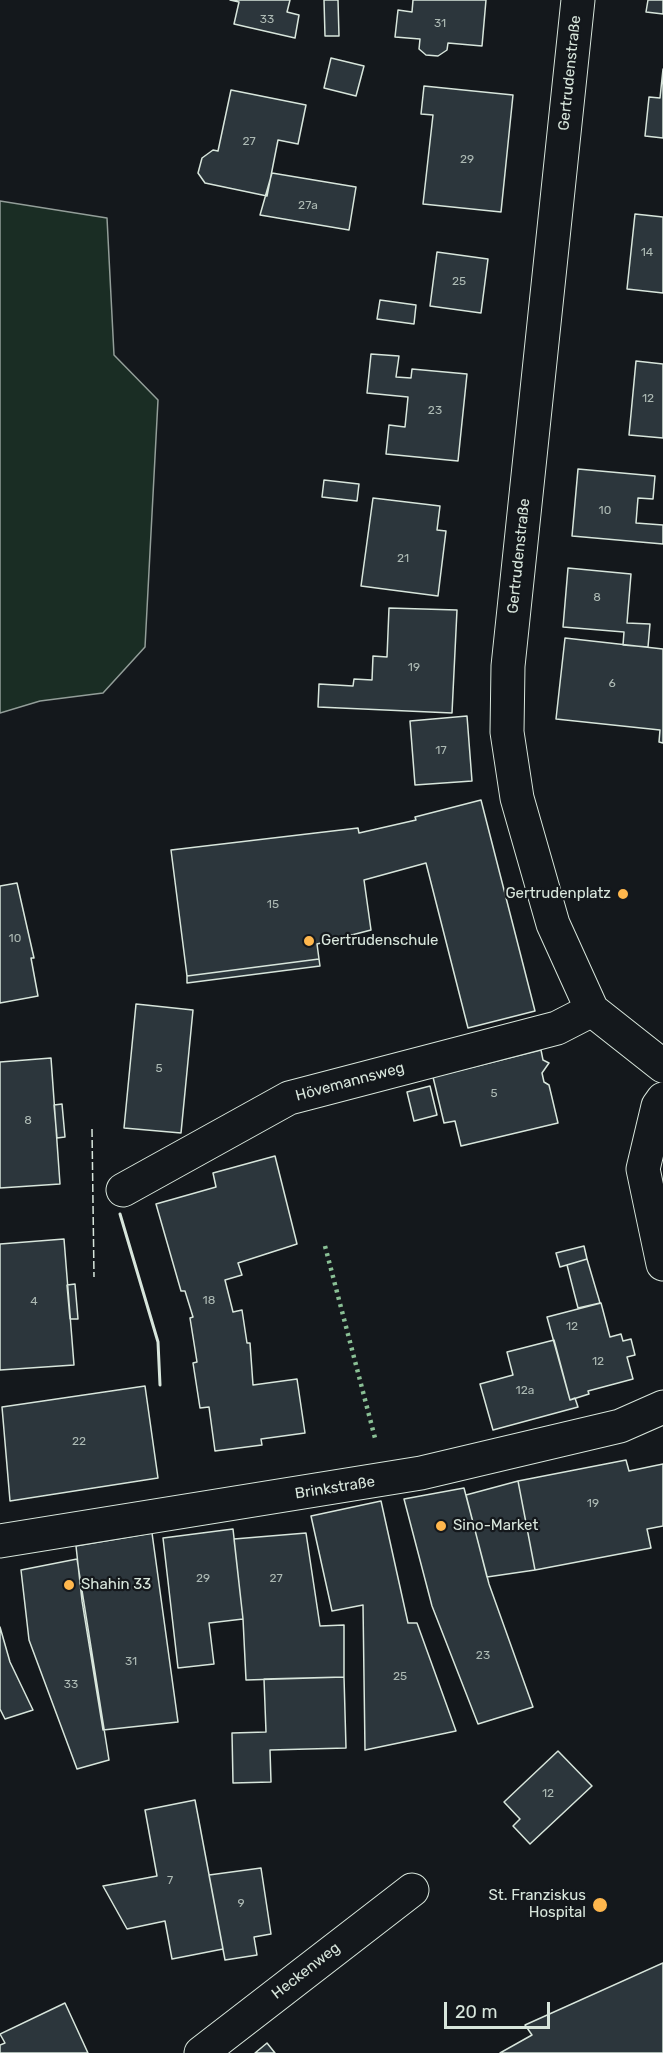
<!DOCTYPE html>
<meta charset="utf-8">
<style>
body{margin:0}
#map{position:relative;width:663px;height:2053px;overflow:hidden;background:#14181c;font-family:Rubik,sans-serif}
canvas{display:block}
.scale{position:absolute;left:444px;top:2002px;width:106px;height:27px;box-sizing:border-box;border:3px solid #d8e6dc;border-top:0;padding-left:8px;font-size:18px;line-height:21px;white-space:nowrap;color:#d8e6dc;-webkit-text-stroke:4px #14181c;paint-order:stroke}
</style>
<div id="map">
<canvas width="663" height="2053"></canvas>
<div class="scale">20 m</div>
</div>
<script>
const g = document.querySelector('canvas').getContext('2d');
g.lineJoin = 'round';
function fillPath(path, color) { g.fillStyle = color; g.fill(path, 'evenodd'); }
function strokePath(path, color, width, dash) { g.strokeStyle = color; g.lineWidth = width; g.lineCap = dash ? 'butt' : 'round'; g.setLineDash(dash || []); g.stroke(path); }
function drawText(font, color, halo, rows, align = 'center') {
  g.font = font + ' Rubik,sans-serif'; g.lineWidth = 4.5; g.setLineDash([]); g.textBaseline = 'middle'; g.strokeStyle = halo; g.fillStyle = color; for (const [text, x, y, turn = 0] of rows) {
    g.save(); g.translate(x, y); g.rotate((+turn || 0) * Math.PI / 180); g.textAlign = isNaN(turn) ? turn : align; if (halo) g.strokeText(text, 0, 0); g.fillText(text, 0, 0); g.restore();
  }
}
const green = new Path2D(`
 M 0,201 L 107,218 L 114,355 L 158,400 L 145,647 L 103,693 L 40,701 L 0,713 Z`);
fillPath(green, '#1a2d24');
strokePath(green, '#939e99', 1.5);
const building = new Path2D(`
 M 230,0 L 290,0 L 287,12 L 299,15 L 295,38 L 234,24 L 239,2 Z
 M 324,0 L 338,0 L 339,36 L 325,36 Z
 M 413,0 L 486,0 L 482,46 L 448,43 L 447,50 L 438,56 L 426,55 L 419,49 L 420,39 L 395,37 L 398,10 L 412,12 Z
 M 648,0 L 663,0 L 663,14 L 646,12 Z
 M 331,58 L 364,66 L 356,96 L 324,88 Z
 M 663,69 L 663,138 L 645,136 L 649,97 L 660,98 Z
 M 424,86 L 513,95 L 501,212 L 423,204 L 433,115 L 421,114 Z
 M 231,90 L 306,105 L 298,144 L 278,140 L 267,196 L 205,183 L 198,173 L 202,158 L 213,150 L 218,151 Z
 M 272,173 L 356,187 L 349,230 L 260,215 Z
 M 635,214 L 663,217 L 663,293 L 627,289 Z
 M 437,252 L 488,259 L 481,313 L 430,306 Z
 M 380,300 L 416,305 L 414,324 L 377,319 Z
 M 371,354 L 399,356 L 396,377 L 411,378 L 412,369 L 467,374 L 458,461 L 386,454 L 389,425 L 405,427 L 408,397 L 367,393 Z
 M 636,361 L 663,364 L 663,438 L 629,435 Z
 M 578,469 L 655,476 L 653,499 L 638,498 L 636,523 L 663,525 L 663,544 L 572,536 Z
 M 324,480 L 359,484 L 357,501 L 322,497 Z
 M 373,498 L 440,506 L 437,530 L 446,531 L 438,596 L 361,586 Z
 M 568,568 L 631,574 L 627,623 L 650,624 L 648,647 L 623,645 L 624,632 L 563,627 Z
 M 389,608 L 457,610 L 452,713 L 318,707 L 319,684 L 353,686 L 354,679 L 372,680 L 373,656 L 387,657 Z
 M 565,638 L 663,649 L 663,743 L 659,742 L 660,730 L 556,719 Z
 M 467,716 L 472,781 L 415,785 L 410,721 Z
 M 481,800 L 535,1011 L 468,1028 L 426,863 L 364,880 L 371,930 L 317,944 L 319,959 L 187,976 L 171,850 L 358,828 L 359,833 L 416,820 L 415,817 Z
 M 17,883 L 34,958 L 31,958 L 38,996 L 0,1003 L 0,886 Z
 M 319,959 L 320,966 L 187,983 L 187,976 Z
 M 136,1004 L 193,1010 L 181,1133 L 124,1128 Z
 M 541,1050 L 543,1060 L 549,1063 L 542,1073 L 544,1082 L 549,1085 L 558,1123 L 461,1146 L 455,1121 L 444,1123 L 433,1077 Z
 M 51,1058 L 60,1184 L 0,1188 L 0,1062 Z
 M 430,1086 L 437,1115 L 414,1121 L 407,1092 Z
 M 62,1104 L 65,1137 L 57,1138 L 54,1105 Z
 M 275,1156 L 297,1244 L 238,1263 L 242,1275 L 225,1280 L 233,1312 L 242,1310 L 247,1343 L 250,1343 L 253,1385 L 297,1379 L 305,1433 L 261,1439 L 262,1445 L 215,1451 L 209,1407 L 200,1408 L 193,1363 L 197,1362 L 190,1318 L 193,1317 L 185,1291 L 181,1291 L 156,1204 L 216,1187 L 213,1173 Z
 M 64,1239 L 74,1365 L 0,1370 L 0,1244 Z
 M 584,1246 L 587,1259 L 560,1267 L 556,1253 Z
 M 587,1259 L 600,1303 L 578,1308 L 567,1265 Z
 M 75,1284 L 78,1319 L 70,1319 L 67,1285 Z
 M 601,1303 L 610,1337 L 621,1334 L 623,1341 L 631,1339 L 635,1355 L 627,1357 L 633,1379 L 588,1391 L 589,1394 L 570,1400 L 547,1317 Z
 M 554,1340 L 570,1400 L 575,1398 L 578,1407 L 493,1430 L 480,1384 L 513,1375 L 507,1352 Z
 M 145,1386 L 158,1478 L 10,1501 L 2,1407 Z
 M 626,1460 L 629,1471 L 663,1464 L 663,1526 L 647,1529 L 651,1548 L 535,1570 L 518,1481 Z
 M 518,1481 L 535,1570 L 487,1577 L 466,1495 Z
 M 464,1488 L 489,1584 L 533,1707 L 478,1724 L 432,1606 L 404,1499 Z
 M 381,1501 L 408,1623 L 417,1623 L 456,1731 L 365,1750 L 363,1605 L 332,1611 L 311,1516 Z
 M 233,1529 L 243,1619 L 209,1623 L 214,1664 L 178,1668 L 163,1538 Z
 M 152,1533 L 178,1722 L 103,1730 L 82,1601 L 76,1546 Z
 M 306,1533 L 320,1626 L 344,1625 L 344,1677 L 246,1680 L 243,1619 L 234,1539 Z
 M 77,1559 L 109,1760 L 77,1769 L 29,1640 L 21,1570 Z
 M 0,1627 L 10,1662 L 33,1710 L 5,1719 L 0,1709 Z
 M 344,1677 L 346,1748 L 270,1750 L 271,1782 L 233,1783 L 232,1733 L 266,1732 L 264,1679 Z
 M 558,1751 L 592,1786 L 530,1844 L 513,1826 L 520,1819 L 504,1802 Z
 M 195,1800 L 223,1949 L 172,1959 L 165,1921 L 127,1929 L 103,1886 L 157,1876 L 145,1810 Z
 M 261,1868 L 271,1934 L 254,1937 L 257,1955 L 225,1960 L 209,1875 Z
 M 663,1963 L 663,2053 L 500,2053 L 532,2035 L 525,2025 Z
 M 65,2003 L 88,2053 L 0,2053 L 0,2045 L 5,2043 L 0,2034 Z
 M 267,2043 L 275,2053 L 255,2053 Z`);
fillPath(building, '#2c363c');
strokePath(building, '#d8e6dc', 1.5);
const minor = new Path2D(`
 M 578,0 L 508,666 L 507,732 L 517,798 L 553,924 L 592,1010 L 663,1066
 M 663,1099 L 658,1106 L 643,1169 L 663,1264
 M 123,1190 L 289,1098 L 557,1028 L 592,1010
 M 0,1541 L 421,1473 L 620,1426 L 663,1407
 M 201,2053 L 412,1890`);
strokePath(minor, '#d8e6dc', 35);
strokePath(minor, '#14181c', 33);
strokePath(new Path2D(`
 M 325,1246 L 375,1438`), '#8ac095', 4.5, [3, 4.5]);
strokePath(new Path2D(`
 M 92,1129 L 94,1277`), '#d8e6dc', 1.5, [8, 3]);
strokePath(new Path2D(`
 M 120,1214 L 158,1342 L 160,1385`), '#d8e6dc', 3);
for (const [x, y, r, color] of [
 [623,894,6,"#ffb74d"],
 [309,941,6,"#ffb74d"],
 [441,1526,6,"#ffb74d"],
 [69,1585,6,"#ffb74d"],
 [600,1905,8,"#ffb74d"]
]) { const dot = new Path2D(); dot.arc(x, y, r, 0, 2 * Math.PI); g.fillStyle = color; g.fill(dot); strokePath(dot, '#14181c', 2); }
drawText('12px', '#adbab4', null, [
 ["33",267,20],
 ["31",440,24],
 ["27",249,142],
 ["29",467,160],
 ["27a",308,206],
 ["14",647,253],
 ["25",459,282],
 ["12",648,399],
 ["23",435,411],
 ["10",605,511],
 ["21",403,559],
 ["8",597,598],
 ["19",414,668],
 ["6",612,684],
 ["17",441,751],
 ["15",273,905],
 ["10",15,939],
 ["5",159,1069],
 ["5",494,1094],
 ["8",28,1121],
 ["18",209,1301],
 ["4",34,1302],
 ["12",572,1327],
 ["12",598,1362],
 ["12a",525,1391],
 ["22",79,1442],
 ["19",593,1504],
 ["29",203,1579],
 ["27",276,1579],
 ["23",483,1656],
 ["31",131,1662],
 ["25",400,1677],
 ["33",71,1685],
 ["12",548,1794],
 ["7",170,1881],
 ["9",241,1904]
]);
drawText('15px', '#d8e6dc', '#14181c', [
 ["Gertrudenstraße",570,73,-84],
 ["Gertrudenstraße",519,556,-84],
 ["Hövemannsweg",350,1082,-15],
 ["Brinkstraße",335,1488,-9],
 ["Heckenweg",306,1971,-38]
]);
drawText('15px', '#d8e6dc', '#14181c', [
 ["Gertrudenplatz",611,894,"right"],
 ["Gertrudenschule",321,941],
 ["Sino-Market",453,1526],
 ["Shahin 33",81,1585],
 ["St. Franziskus",586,1896,"right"],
 ["Hospital",586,1913,"right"]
], 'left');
</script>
